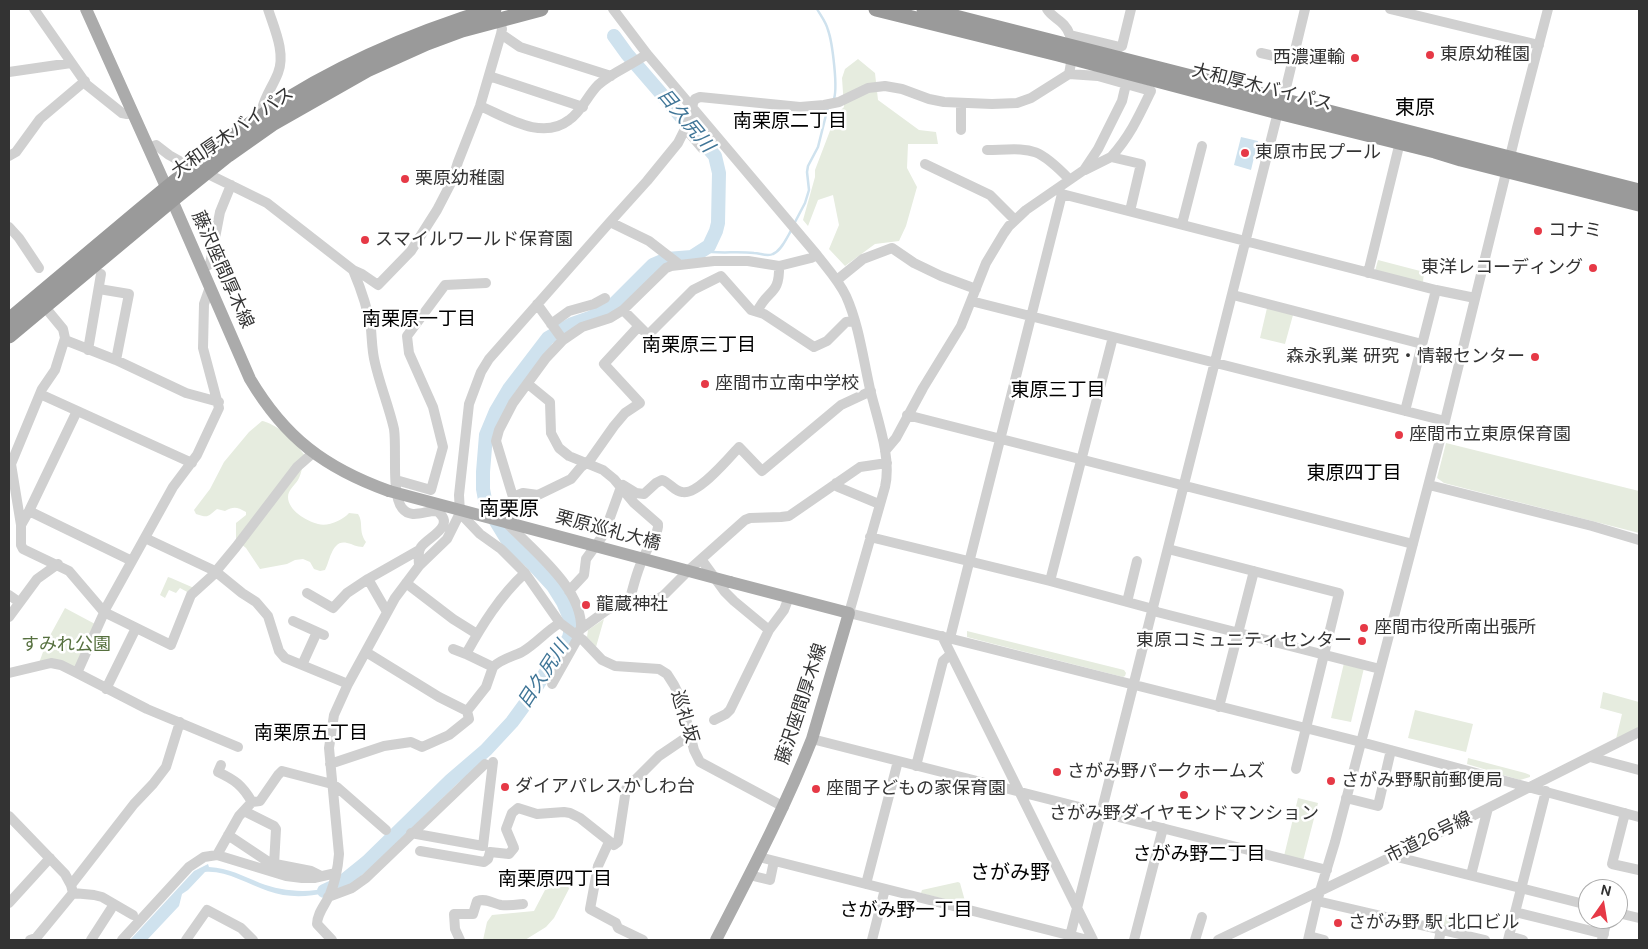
<!DOCTYPE html>
<meta charset="utf-8">
<style>
body{margin:0}
#map{position:relative;width:1648px;height:949px;overflow:hidden;background:#fff;font-family:"DM Sans",sans-serif}
canvas{display:block}
.frame{position:absolute;inset:0;border:10px solid #333;pointer-events:none}
.north{position:absolute;left:1578px;top:879px;width:50px;height:50px;box-sizing:border-box;background:#fff;border:1px solid #adadad;border-radius:50%;rotate:13deg;font-size:14px;font-weight:700;line-height:20px;text-align:center;color:#333}
.north::after{content:'';display:block;margin:auto;width:18px;height:22px;background:#e63946;clip-path:polygon(50% 0,100% 100%,50% 72%,0 100%)}
</style>
<div id="map">
<canvas width="1648" height="949"></canvas>
<div class="frame"></div>
<div class="north">N</div>
</div>
<script>
const g = document.querySelector('canvas').getContext('2d');
g.lineJoin = 'round';
function fillPath(path, color) { g.fillStyle = color; g.fill(path, 'evenodd'); }
function strokePath(path, color, width, dash) { g.strokeStyle = color; g.lineWidth = width; g.lineCap = dash ? 'butt' : 'round'; g.setLineDash(dash || []); g.stroke(path); }
function drawText(font, color, halo, rows, align = 'center') {
  g.font = font + ' "DM Sans","Noto Sans JP",sans-serif'; g.lineWidth = 5; g.setLineDash([]); g.textBaseline = 'middle'; g.strokeStyle = halo; g.fillStyle = color; for (const [text, x, y, turn = 0] of rows) {
    g.save(); g.translate(x, y); g.rotate((+turn || 0) * Math.PI / 180); g.textAlign = isNaN(turn) ? turn : align; if (halo) g.strokeText(text, 0, 0); g.fillText(text, 0, 0); g.restore();
  }
}
fillPath(new Path2D(`
 M 858,59 L 875,73 L 878,100 L 919,130 L 936,132 L 938,144 L 908,144 L 907,168 L 917,187 L 906,226 L 899,241 L 875,244 L 845,266 L 829,249 L 839,225 L 833,195 L 818,200 L 808,226 L 803,220 L 815,177 L 815,170 L 836,115 L 844,107 L 842,78 L 845,69 Z
 M 1378,260 L 1424,272 L 1423,282 L 1375,271 Z
 M 1267,308 L 1293,315 L 1285,344 L 1260,338 Z
 M 262,421 C 271,422 289,435 295,442 C 299,446 300,451 305,455 C 303,463 302,473 298,480 C 294,486 288,490 288,497 C 288,510 306,521 318,524 C 328,527 343,520 349,513 L 358,514 C 364,523 358,531 366,542 L 363,547 C 356,547 353,544 347,543 C 332,539 330,561 325,570 L 320,571 L 314,569 L 310,562 L 303,559 L 295,560 L 287,564 L 260,569 L 246,548 L 236,540 L 236,523 L 246,515 L 246,512 C 237,507 234,506 225,511 L 217,509 C 207,517 209,518 196,514 L 194,510 L 210,489 L 224,462 L 249,432 Z
 M 1446,443 L 1639,491 L 1639,533 L 1444,483 L 1437,478 Z
 M 168,577 L 171,578 L 194,588 L 189,593 L 180,588 L 176,593 L 169,590 L 165,598 L 160,595 Z
 M 65,608 L 95,624 L 77,668 L 39,663 L 47,641 Z
 M 604,619 L 596,647 L 587,637 L 588,630 Z
 M 967,631 L 1124,670 L 1126,673 L 1125,676 L 1123,677 L 986,642 L 967,637 Z
 M 1344,663 L 1364,668 L 1351,722 L 1331,718 Z
 M 1603,692 L 1639,702 L 1639,728 L 1616,739 L 1622,714 L 1600,708 Z
 M 1415,710 L 1473,724 L 1466,752 L 1408,738 Z
 M 1468,758 L 1525,773 L 1530,775 L 1530,777 L 1520,780 L 1467,764 Z
 M 1298,798 L 1318,803 L 1303,861 L 1284,856 Z
 M 561,869 L 568,870 L 571,885 L 554,918 L 546,927 L 525,940 L 483,940 L 487,922 L 492,915 L 534,911 L 545,890 L 552,888 L 555,870 Z
 M 958,882 L 960,883 L 965,901 L 963,904 L 921,893 L 922,890 Z
 M 1446,915 L 1460,918 L 1457,931 L 1443,928 Z`), '#e6ecdf');
fillPath(new Path2D(`
 M 1241,137 L 1258,141 L 1251,170 L 1234,165 Z
 M 208,864 L 209,867 C 229,868 243,876 260,883 C 281,891 308,894 329,887 L 326,893 C 307,897 287,898 268,891 C 248,884 225,870 205,872 L 188,890 L 182,894 L 179,906 L 147,940 L 130,940 L 194,871 Z`), '#cfe2ee');
strokePath(new Path2D(`
 M 817,9 C 821,16 826,22 828,30 C 832,41 839,91 833,101
 M 794,224 L 805,203 L 809,190 L 807,172 L 808,166 L 818,147 L 828,107
 M 702,251 C 719,254 737,251 754,253 C 760,253 767,257 773,254 C 782,250 787,237 792,229`), '#cfe2ee', 2.5);
strokePath(new Path2D(`
 M 324,891 L 341,883 L 367,862 L 451,780 L 486,750 L 512,722 L 531,696 L 540,681 L 569,638 L 572,623 L 563,602 L 553,586 L 530,561 L 508,541 L 486,505 L 483,489 L 483,472 L 486,435 L 496,411 L 509,389 L 548,338 L 572,324 L 592,317 L 615,303 L 653,265 L 667,259 L 692,257 L 709,246 L 716,231 L 718,223 L 719,173 L 715,156 L 627,54 L 614,36`), '#cfe2ee', 14);
strokePath(new Path2D(`
 M 34,9 L 87,85 L 122,113 L 127,114 L 133,113
 M 613,9 L 647,54 L 817,255 C 827,268 839,281 846,296 C 859,325 863,358 870,389 C 877,419 892,457 885,487 L 849,613 L 1361,742 L 1639,817
 M 1047,9 C 1051,16 1059,19 1064,25 C 1076,38 1072,59 1069,74
 M 1390,9 L 1539,45
 M 501,34 L 520,47 L 611,76
 M 1070,35 L 1120,47 L 1122,46 L 1131,9
 M 1261,53 L 1292,60
 M 9,72 L 71,63
 M 489,76 L 583,107
 M 1283,100 L 1305,9
 M 480,106 C 506,117 542,141 569,120 C 582,111 587,96 598,85 C 611,73 632,65 647,54
 M 265,114 L 262,109 C 265,96 273,86 278,73 C 286,53 274,28 268,9
 M 686,129 L 702,148
 M 961,130 L 961,103
 M 149,148 L 156,145 L 169,155 L 192,168
 M 987,150 C 1032,149 1036,145 1069,179
 M 9,156 L 16,152 L 40,119 L 85,81
 M 925,164 L 990,195 L 1015,220
 M 1085,170 L 1111,157 L 1141,164 L 1130,211
 M 206,173 L 267,203 L 353,270 L 362,274 L 378,285 L 411,251 L 437,210 L 452,181 L 458,162 L 480,106 L 501,34 L 502,29 L 499,19
 M 1059,191 L 1062,194 L 1436,290 L 1475,298
 M 610,222 L 649,241 L 680,265
 M 1182,224 L 1202,146
 M 9,227 L 19,238 L 39,268
 M 202,269 L 210,264 L 220,212 L 231,185
 M 353,270 C 361,289 368,309 371,329 C 372,340 372,352 375,363 C 380,385 389,407 394,429 C 397,448 391,494 402,508 C 411,520 426,510 437,511 C 457,526 428,537 421,547 C 417,553 419,560 419,566
 M 1368,273 L 1400,142
 M 837,280 L 863,259 L 892,248 L 914,263 L 941,276 L 976,289
 M 99,289 L 129,294 L 116,360
 M 1233,295 L 1422,344
 M 971,301 L 1445,421
 M 537,304 L 563,340
 M 44,306 L 63,329 L 65,338 L 55,370 L 42,389 L 11,464 L 21,525 L 21,545 L 23,549 L 69,571 L 104,612 L 171,645 L 191,595 L 212,576 L 236,547 L 297,467 L 313,453
 M 623,310 L 648,335 L 693,290 L 721,276 L 751,310 L 764,314 L 814,347 L 827,341 L 846,322 L 855,321
 M 757,312 C 767,289 780,296 779,266
 M 551,324 L 569,311 L 594,304 L 605,298
 M 65,340 L 116,360 L 186,393 L 219,402
 M 88,350 L 101,274
 M 528,384 L 550,402 L 551,433 L 559,448 L 569,456 L 603,470 L 614,479 L 634,503 L 658,524 C 659,531 654,536 651,543 C 640,561 635,579 630,599 L 607,610 L 581,629
 M 40,394 L 192,463
 M 1405,411 L 1436,290
 M 907,415 L 1413,544
 M 885,451 L 896,438 L 923,388 L 961,326 L 986,263 L 1004,233 L 1009,226 L 1026,210 L 1084,170 L 1098,149 L 1122,101 L 1126,84
 M 396,480 L 431,490 L 443,447 L 433,407 L 409,353 L 407,336 L 445,285 L 486,283
 M 836,483 L 838,487 L 879,504
 M 1429,485 L 1592,526 L 1639,540
 M 513,497 L 523,493 L 538,495 L 571,479 L 581,467 L 590,460 L 614,426 L 625,413 L 640,403 L 604,364 L 639,326
 M 29,511 L 132,561
 M 460,513 L 480,534 L 501,549 L 525,573 L 560,623 L 583,640 L 602,660 L 615,666 L 659,669 L 667,674 L 674,685 L 681,699 L 694,750 L 700,762 L 784,807
 M 21,525 L 29,511 L 77,411
 M 870,537 L 1050,581 L 1153,609 L 1157,612 L 1380,669
 M 145,538 L 215,571 L 242,593 L 256,602 L 268,616 L 279,651 L 285,658 L 348,684
 M 1168,549 L 1339,593 L 1296,769
 M 701,559 L 725,592 L 734,601 L 769,630
 M 1050,581 L 1113,337
 M 406,583 L 453,619 L 477,634
 M 569,591 L 584,575 L 586,559 L 604,534 L 621,487 L 623,485 L 636,493 L 644,494 L 656,483 L 662,480 C 669,482 674,491 682,492 C 697,496 729,458 739,447 L 762,471 L 841,405 L 871,391
 M 307,593 L 333,608 L 347,593 L 368,579
 M 9,595 L 19,602
 M 630,599 L 638,601 L 655,600 L 663,596 L 690,569 L 745,520 L 750,518 L 781,517 L 789,516 L 860,467 L 887,463
 M 1127,602 L 1137,561
 M 387,612 L 368,579 L 419,550
 M 9,617 L 37,579 L 58,564
 M 293,621 L 324,635
 M 576,634 L 581,629 C 583,588 532,550 506,522 L 512,511 L 513,497 L 496,441 L 499,430 L 513,403 L 546,358 L 563,340 L 582,327 L 610,318 L 623,310 L 666,268 L 671,266 L 714,261 L 748,261 L 779,266 L 811,258 L 817,255
 M 942,636 L 1093,940
 M 950,638 L 1062,194
 M 453,649 L 466,654 C 482,625 500,596 525,573
 M 366,652 L 439,697 L 467,711
 M 466,654 L 493,667 C 501,659 512,657 522,652 C 536,644 546,631 560,623
 M 302,665 L 317,632
 M 9,673 L 51,663 L 61,665 L 77,673 L 107,606 L 173,487 L 197,455 L 219,408 L 203,348 L 204,304 L 210,287
 M 77,673 L 147,709 L 238,747
 M 552,684 L 579,636
 M 106,689 L 136,628
 M 1219,707 L 1254,571
 M 714,720 L 726,714 L 730,710 L 769,630 L 784,610 L 789,597
 M 812,739 L 1327,870
 M 1590,757 L 1639,770
 M 330,764 L 384,746 L 411,742 L 422,747 L 449,735 L 469,719 L 467,711 L 486,687 L 493,667
 M 221,765 L 218,772 C 235,780 242,785 252,802
 M 916,766 L 943,661 L 951,654
 M 1346,798 L 1378,806 L 1391,750
 M 244,811 L 274,826 L 276,829 L 274,865
 M 1625,813 L 1612,864 L 1639,870
 M 9,816 L 65,874 L 71,885 L 73,893
 M 411,833 L 483,846 L 493,762
 M 228,835 L 270,863 L 311,871 L 321,876
 M 609,842 L 598,866 L 590,909 L 616,923 L 618,928 L 643,940
 M 420,851 L 484,862 L 488,859 L 490,852 L 509,854 L 514,848 L 506,829 L 512,813 L 518,808 L 537,814 L 564,812 L 570,813 L 580,818 L 614,845 L 618,842 L 626,789 L 659,756 L 690,735
 M 217,855 L 239,816 L 252,802 L 260,801 L 278,775 L 282,771 L 332,784 L 338,788 L 386,830
 M 1393,856 L 1588,905
 M 759,857 L 1088,940
 M 749,875 L 770,880 L 774,861
 M 1471,875 L 1488,808
 M 866,884 L 898,761
 M 71,885 L 134,804 L 153,784 L 166,767 L 180,722
 M 73,893 L 94,895 L 102,897 L 133,915
 M 328,897 L 352,888 L 366,878 L 485,764
 M 1317,901 L 1485,940
 M 9,903 L 50,858
 M 1515,912 L 1604,934
 M 1618,913 L 1639,918
 M 1309,936 L 1324,940
 M 1509,936 L 1523,940
 M 30,940 L 36,938 L 73,893
 M 91,940 L 111,909
 M 122,940 L 189,867 L 204,857 L 217,855 L 286,876 L 302,878 L 314,878 L 336,873
 M 186,940 L 207,910 L 241,928 L 253,940
 M 332,940 L 317,924 C 317,913 326,904 330,894 C 335,882 338,867 339,854 L 329,748 L 334,715 L 348,684 L 395,598 L 419,566 L 447,539 L 460,513 L 459,495 L 469,404 L 481,372 L 489,359 L 610,222 L 647,181 L 678,143 L 691,117 L 693,103 L 695,99 L 700,97 L 800,107 L 824,105 L 839,102 L 868,88 L 885,86 L 902,89 L 929,99 L 944,102 L 992,104 L 1017,103 L 1031,98 L 1069,74 L 1098,76 L 1151,91 C 1139,116 1130,136 1111,157
 M 460,940 L 455,929 L 454,914 L 473,914 L 477,901 C 486,898 492,903 501,905 C 509,906 515,905 523,904
 M 872,940 L 885,889
 M 1069,940 L 1278,112
 M 1134,940 L 1163,828
 M 1195,940 L 1202,917
 M 1218,940 L 1393,856 L 1639,732
 M 1308,940 L 1317,901 L 1335,842 L 1445,421 L 1517,128 L 1548,9
 M 1439,940 L 1441,930
 M 1508,940 L 1546,791
 M 1602,940 L 1607,919`), '#d0d0d0', 10);
strokePath(new Path2D(`
 M 86,9 L 172,200 L 250,379 C 285,438 325,468 389,491
 M 716,940 C 750,874 785,808 812,739 L 849,613 L 730,582`), '#ababab', 12);
strokePath(new Path2D(`
 M 876,9 L 1058,54 L 1278,112 L 1435,151 L 1461,159 L 1639,204
 M 924,9 L 1639,191
 M 9,320 C 52,284 96,247 139,211 C 180,177 221,143 265,114 C 336,66 412,34 494,9
 M 9,336 L 172,200 L 228,155 L 272,124 L 367,70 L 427,43 L 462,30 L 541,9`), '#9a9a9a', 15);
strokePath(new Path2D(`
 M 389,491 L 730,582`), '#ababab', 12);
for (const [x, y, r, color] of [
 [1430,55,5,"#e63946"],
 [1355,58,5,"#e63946"],
 [1245,153,5,"#e63946"],
 [405,179,5,"#e63946"],
 [1538,231,5,"#e63946"],
 [365,240,5,"#e63946"],
 [1593,268,5,"#e63946"],
 [1535,357,5,"#e63946"],
 [705,384,5,"#e63946"],
 [1399,435,5,"#e63946"],
 [586,605,5,"#e63946"],
 [1364,628,5,"#e63946"],
 [1362,641,5,"#e63946"],
 [1057,772,5,"#e63946"],
 [1331,781,5,"#e63946"],
 [505,787,5,"#e63946"],
 [816,789,5,"#e63946"],
 [1184,795,5,"#e63946"],
 [1338,923,5,"#e63946"]
]) { const dot = new Path2D(); dot.arc(x, y, r, 0, 2 * Math.PI); g.fillStyle = color; g.fill(dot); strokePath(dot, '#fff', 2); }
drawText('18px', '#333', '#fff', [
 ["東原幼稚園",1440,55],
 ["西濃運輸",1345,58,"right"],
 ["東原市民プール",1255,153],
 ["栗原幼稚園",415,179],
 ["コナミ",1548,231],
 ["スマイルワールド保育園",375,240],
 ["東洋レコーディング",1583,268,"right"],
 ["森永乳業 研究・情報センター",1525,357,"right"],
 ["座間市立南中学校",715,384],
 ["座間市立東原保育園",1409,435],
 ["龍蔵神社",596,605],
 ["座間市役所南出張所",1374,628],
 ["東原コミュニティセンター",1352,641,"right"],
 ["さがみ野パークホームズ",1067,772],
 ["さがみ野駅前郵便局",1341,781],
 ["ダイアパレスかしわ台",515,787],
 ["座間子どもの家保育園",826,789],
 ["さがみ野ダイヤモンドマンション",1184,814,"center"],
 ["さがみ野 駅 北口ビル",1348,923]
], 'left');
drawText('18px', '#333', '#fff', [
 ["大和厚木バイパス",1262,88,14],
 ["大和厚木バイパス",233,133,-35],
 ["藤沢座間厚木線",222,270,66],
 ["栗原巡礼大橋",608,531,15],
 ["藤沢座間厚木線",802,704,-72],
 ["巡礼坂",684,717,73],
 ["市道26号線",1429,838,-26]
]);
drawText('18px', '#56703f', '#fff', [
 ["すみれ公園",66,645]
]);
drawText('italic 19px', '#3f7597', '#fff', [
 ["目久尻川",685,121,50],
 ["目久尻川",544,675,-57]
]);
drawText('19px', '#000', '#fff', [
 ["南栗原二丁目",790,122],
 ["南栗原一丁目",419,320],
 ["南栗原三丁目",699,346],
 ["東原三丁目",1058,391],
 ["東原四丁目",1354,474],
 ["南栗原五丁目",311,734],
 ["さがみ野二丁目",1199,855],
 ["南栗原四丁目",555,880],
 ["さがみ野一丁目",906,911]
]);
drawText('20px', '#000', '#fff', [
 ["東原",1415,109],
 ["南栗原",509,510],
 ["さがみ野",1010,874]
]);
</script>
